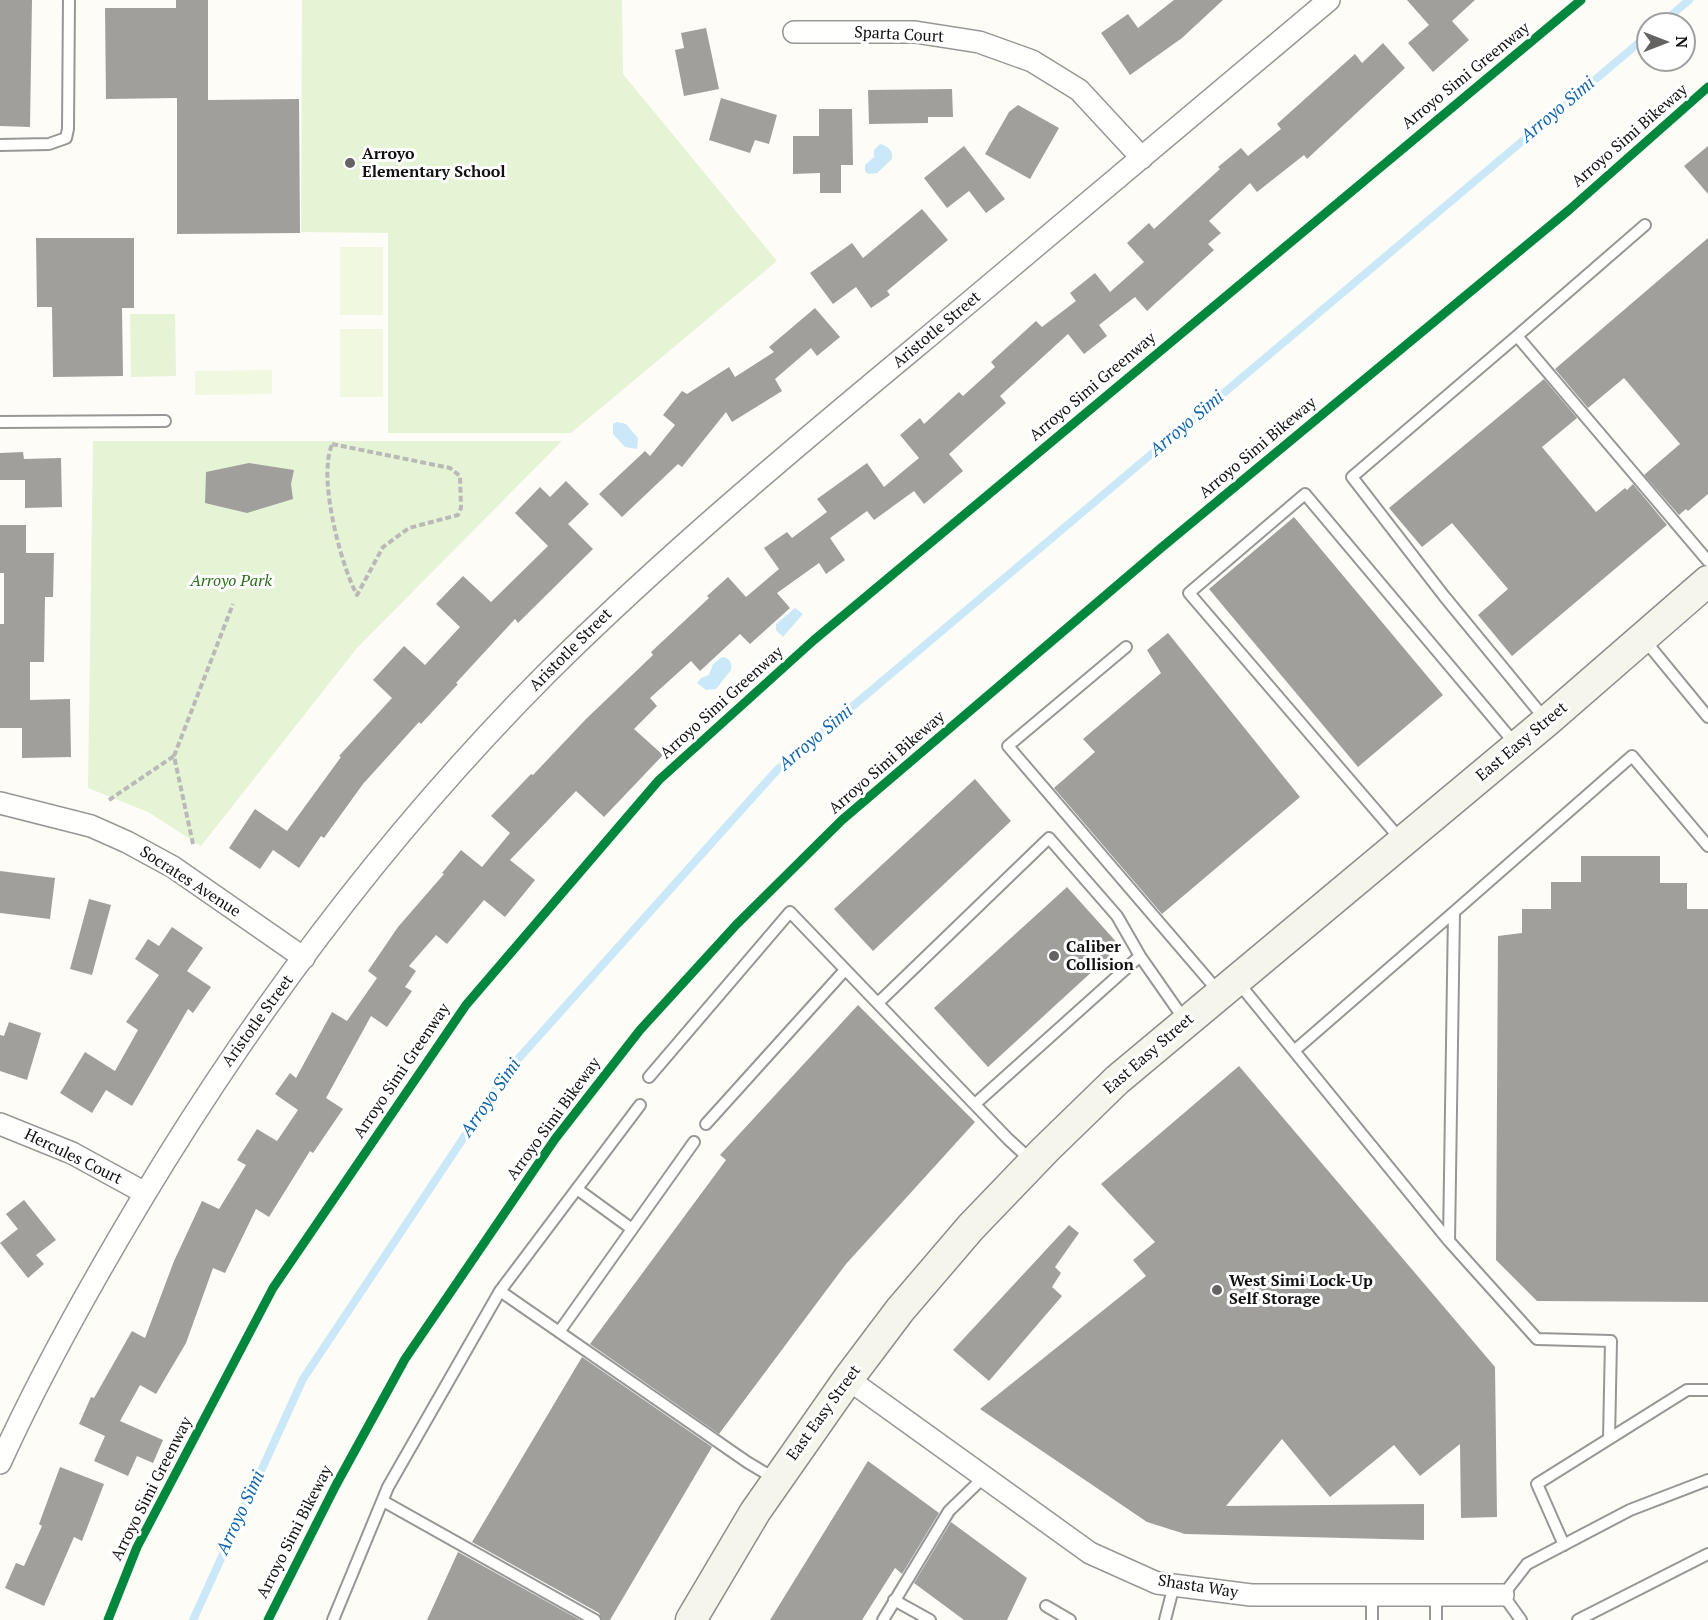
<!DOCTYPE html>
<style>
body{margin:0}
#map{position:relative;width:1708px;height:1620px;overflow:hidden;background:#fdfcf7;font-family:"PT Serif",serif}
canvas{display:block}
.north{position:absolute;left:1636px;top:12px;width:60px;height:60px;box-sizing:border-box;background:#fff;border:2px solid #a0a0a0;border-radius:50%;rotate:90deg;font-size:16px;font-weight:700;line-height:24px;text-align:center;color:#111}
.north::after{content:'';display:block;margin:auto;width:21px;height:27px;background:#646362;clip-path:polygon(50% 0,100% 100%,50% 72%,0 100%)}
</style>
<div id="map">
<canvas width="1708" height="1620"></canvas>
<div class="north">N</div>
</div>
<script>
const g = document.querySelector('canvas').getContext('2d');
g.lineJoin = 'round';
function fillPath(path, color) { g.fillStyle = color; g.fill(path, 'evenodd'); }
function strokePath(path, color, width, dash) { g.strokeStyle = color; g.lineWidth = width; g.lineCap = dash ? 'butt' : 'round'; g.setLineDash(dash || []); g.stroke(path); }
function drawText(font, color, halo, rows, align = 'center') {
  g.font = font + ' "PT Serif",serif'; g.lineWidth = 6; g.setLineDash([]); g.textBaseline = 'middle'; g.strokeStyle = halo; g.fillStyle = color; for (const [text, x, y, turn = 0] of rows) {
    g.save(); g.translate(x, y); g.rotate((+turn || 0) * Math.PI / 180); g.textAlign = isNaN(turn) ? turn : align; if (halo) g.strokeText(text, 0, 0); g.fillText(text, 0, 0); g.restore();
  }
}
fillPath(new Path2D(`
 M 302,0 L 622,0 L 623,74 L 777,261 L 571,433 L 388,433 L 388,233 L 301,232 Z
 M 130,314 L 175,314 L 176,376 L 131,377 Z
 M 93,441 L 562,441 L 357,648 L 201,846 L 148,812 L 88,788 Z`), '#e6f4d6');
fillPath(new Path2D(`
 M 340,247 L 383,247 L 383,315 L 340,315 Z
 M 340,329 L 383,329 L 383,397 L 340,397 Z
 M 272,370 L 272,394 L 195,395 L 195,371 Z`), '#f0f8e0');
fillPath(new Path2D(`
 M 880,144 C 888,146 893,150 892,159 L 877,173 L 868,174 L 865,171 L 865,165 L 874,157 L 874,150 Z
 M 617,422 L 626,424 L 638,438 L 637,449 L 625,447 L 613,434 L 613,424 Z
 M 795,608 L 803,614 L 783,637 L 776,630 L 776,624 Z
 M 722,657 C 730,658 732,662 731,670 L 716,689 L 706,690 L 697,683 L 701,678 L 709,675 L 713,664 Z`), '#cbe8f9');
strokePath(new Path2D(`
 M 1661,24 L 1689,0
 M 193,1620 L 303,1379 L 510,1068 L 777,770 L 1648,35`), '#cbe8f9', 8);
fillPath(new Path2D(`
 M 0,0 L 32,0 L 30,127 L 0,126 Z
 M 176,0 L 208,0 L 208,100 L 299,99 L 300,233 L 177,234 L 177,98 L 106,99 L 105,8 L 176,8 Z
 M 1174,0 L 1223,0 L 1182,38 L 1130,75 L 1101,33 L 1128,14 L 1138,28 Z
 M 1407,0 L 1475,0 L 1452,21 L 1469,40 L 1433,72 L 1408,43 L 1429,25 Z
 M 706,28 L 719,89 L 684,96 L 675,50 L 684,48 L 681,33 Z
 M 1383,43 L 1405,68 L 1307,159 L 1304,155 L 1257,192 L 1250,183 L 1209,221 L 1221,233 L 1208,244 L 1214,250 L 1147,311 L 1135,297 L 1099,325 L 1107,336 L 1084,354 L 1068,334 L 1000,396 L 1006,403 L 949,454 L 963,471 L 924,504 L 914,491 L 874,520 L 867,511 L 830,538 L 845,560 L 826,574 L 819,563 L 777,593 L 790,608 L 750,644 L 740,634 L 700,671 L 691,661 L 650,698 L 657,706 L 634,729 L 663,755 L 604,817 L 576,791 L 510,860 L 535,880 L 505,917 L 484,900 L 447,944 L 436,935 L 409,966 L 416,971 L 405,987 L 412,991 L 387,1027 L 371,1016 L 326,1098 L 343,1109 L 313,1153 L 310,1151 L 269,1217 L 256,1209 L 225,1273 L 213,1268 L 186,1343 L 156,1394 L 140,1385 L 120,1421 L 163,1440 L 153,1463 L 137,1456 L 128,1476 L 94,1461 L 105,1436 L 79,1424 L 91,1397 L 94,1398 L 132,1331 L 145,1338 L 174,1261 L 202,1201 L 219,1209 L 246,1165 L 237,1160 L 257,1129 L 277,1141 L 298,1110 L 275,1094 L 290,1073 L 296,1078 L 332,1012 L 347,1021 L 377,978 L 368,971 L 398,927 L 444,874 L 442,873 L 461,850 L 482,867 L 510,833 L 491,816 L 531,774 L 533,775 L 586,719 L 653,655 L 651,652 L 709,598 L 707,596 L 728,577 L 746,597 L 779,569 L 764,548 L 787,532 L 792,538 L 827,512 L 817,499 L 867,463 L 884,487 L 919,458 L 900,435 L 920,418 L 924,424 L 959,392 L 963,396 L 995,367 L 991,362 L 1036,321 L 1042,327 L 1076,301 L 1070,293 L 1095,273 L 1110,292 L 1144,262 L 1127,243 L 1149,223 L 1154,229 L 1220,169 L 1218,167 L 1241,148 L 1248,156 L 1281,129 L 1277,124 L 1355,54 L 1362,63 Z
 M 952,89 L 953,117 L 928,117 L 928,123 L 869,124 L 868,90 Z
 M 721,98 L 777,115 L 769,144 L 755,140 L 750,153 L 709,140 Z
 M 1018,105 L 1059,128 L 1030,179 L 985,154 L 1009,112 Z
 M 819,109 L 852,109 L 853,165 L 841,165 L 841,193 L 820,193 L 820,173 L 793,174 L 793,136 L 819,136 Z
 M 964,146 L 1005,199 L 986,213 L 969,191 L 947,208 L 924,178 Z
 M 1708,146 L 1708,194 L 1684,166 Z
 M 922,209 L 948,240 L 887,291 L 890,295 L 871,308 L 856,287 L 833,304 L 810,273 L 852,243 L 863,258 Z
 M 36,238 L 134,238 L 134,308 L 122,308 L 123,376 L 53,377 L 52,307 L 37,307 Z
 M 1708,238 L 1708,494 L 1688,511 L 1686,509 L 1679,515 L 1644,475 L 1680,444 L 1624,378 L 1588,408 L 1555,369 Z
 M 815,308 L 840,337 L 817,356 L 811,348 L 775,379 L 782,391 L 732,422 L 726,412 L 682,467 L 678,464 L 622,517 L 599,494 L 645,451 L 650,456 L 675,425 L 663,415 L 682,391 L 687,394 L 729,367 L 735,377 L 774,352 L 769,347 Z
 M 1544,379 L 1577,418 L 1542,447 L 1596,512 L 1625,488 L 1627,490 L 1633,484 L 1667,525 L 1512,656 L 1478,615 L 1508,589 L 1452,523 L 1422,547 L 1389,508 Z
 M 23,452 L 24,459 L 61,458 L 62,507 L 25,508 L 25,480 L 0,480 L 0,453 Z
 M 249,463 L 294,470 L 291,484 L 293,499 L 247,513 L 205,503 L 206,472 Z
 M 566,481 L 589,504 L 568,524 L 593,549 L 518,623 L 515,619 L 456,683 L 458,684 L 421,724 L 419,722 L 363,784 L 324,838 L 321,836 L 299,868 L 273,850 L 260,869 L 229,848 L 255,809 L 287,831 L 341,757 L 339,756 L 392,698 L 373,680 L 404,646 L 425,665 L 460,627 L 436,604 L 463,576 L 491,602 L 548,546 L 515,513 L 540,487 L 550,497 Z
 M 1294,517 L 1443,695 L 1358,767 L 1209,589 Z
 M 0,525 L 26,525 L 26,553 L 54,553 L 53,597 L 45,597 L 44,662 L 30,662 L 30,700 L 70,699 L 71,757 L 22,758 L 22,728 L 0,728 L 0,624 L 4,624 L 4,573 L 0,573 Z
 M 1168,633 L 1300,797 L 1162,914 L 1054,788 L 1095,752 L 1083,739 L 1161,673 L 1147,650 Z
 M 975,779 L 1011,821 L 873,951 L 834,909 Z
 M 1581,856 L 1660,856 L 1660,883 L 1687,883 L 1687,909 L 1708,909 L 1708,1302 L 1537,1301 L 1496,1260 L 1498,936 L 1522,933 L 1522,909 L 1551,909 L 1551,882 L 1581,882 Z
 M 0,871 L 55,878 L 50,919 L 0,913 Z
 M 1067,887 L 1120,946 L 988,1067 L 934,1008 Z
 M 89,899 L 111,905 L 92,975 L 70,969 Z
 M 172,927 L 203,948 L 187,971 L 211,987 L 193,1013 L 188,1009 L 132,1106 L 106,1090 L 92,1113 L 60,1093 L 85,1052 L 115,1071 L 138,1030 L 126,1022 L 159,975 L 135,959 L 148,939 L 159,946 Z
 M 858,1005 L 975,1122 L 846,1264 L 719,1434 L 590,1344 L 726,1160 L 720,1155 Z
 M 9,1022 L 41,1033 L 27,1080 L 0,1071 L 0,1035 L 4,1036 Z
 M 1239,1066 L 1495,1367 L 1497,1517 L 1461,1518 L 1460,1444 L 1420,1476 L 1394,1445 L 1330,1497 L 1282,1439 L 1226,1506 L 1424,1504 L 1424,1540 L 1185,1534 L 1147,1522 L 980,1409 L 1146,1276 L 1133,1260 L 1155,1242 L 1101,1184 Z
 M 24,1200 L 56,1240 L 36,1255 L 44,1264 L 28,1278 L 0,1243 L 18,1229 L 6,1214 Z
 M 1069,1225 L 1079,1233 L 1055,1267 L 1061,1273 L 1052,1287 L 1062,1296 L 989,1381 L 953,1350 Z
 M 582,1357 L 712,1447 L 610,1620 L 602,1620 L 599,1613 L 472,1542 Z
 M 868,1461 L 939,1513 L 902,1574 L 895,1568 L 862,1620 L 770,1620 Z
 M 60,1467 L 104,1484 L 82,1541 L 74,1537 L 44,1606 L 5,1588 L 16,1563 L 24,1566 L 42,1526 L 39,1524 Z
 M 951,1522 L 1027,1578 L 1007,1620 L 964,1620 L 914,1583 Z
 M 458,1552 L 580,1620 L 427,1620 Z`), '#a19f9c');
const lane = new Path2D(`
 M 0,145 L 49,144 L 66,138 L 68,129 L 69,0
 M 1517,336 L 1645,225
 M 0,422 L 165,421
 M 1643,638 L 1708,717
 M 1126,647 L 1008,746 L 1218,991
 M 1545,719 L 1444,596 L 1352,477 L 1517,336 L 1708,561
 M 1402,841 L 1189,593 L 1305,494 L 1517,746
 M 1237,981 L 1449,1241 L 1454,912 L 1632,756 L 1708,846
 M 878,1003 L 1049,838 L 1117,916 L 1140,956 L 1186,1022
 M 1294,1051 L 1454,912
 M 649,1077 L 790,912 L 1008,1139 L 1033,1162
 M 975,1104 L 1140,956
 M 706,1124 L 845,970
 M 577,1189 L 632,1229
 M 1449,1241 L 1537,1339 L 1611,1341 L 1609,1439
 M 500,1291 L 747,1462 L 777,1480
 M 559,1332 L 694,1142
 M 383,1501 L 595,1620
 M 1564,1545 L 1537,1484 L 1687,1390 L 1708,1390
 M 1372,1595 L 1372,1620
 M 1436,1595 L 1436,1620
 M 894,1600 L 930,1620
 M 1046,1606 L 1070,1620
 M 333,1620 L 388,1487 L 500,1291 L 640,1105
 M 883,1620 L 949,1511 L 984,1477
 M 1165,1620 L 1174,1585
 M 1521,1620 L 1503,1595 L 1527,1564 L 1630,1510 L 1708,1480
 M 1578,1620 L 1708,1554`);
const street = new Path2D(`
 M 794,32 L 915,32 L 979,42 L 1032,61 L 1079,90 L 1142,158
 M 0,803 L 91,826 L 127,842 L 173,867 L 304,958
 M 0,1124 L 72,1153 L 145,1193
 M 848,1379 L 1090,1553 L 1157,1583 L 1251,1595 L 1503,1595
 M 0,1463 C 35,1386 75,1313 117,1241 C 236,1036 379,842 546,674 C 665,556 793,449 922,342 C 1058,228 1194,114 1329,0`);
const secondary = new Path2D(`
 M 691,1620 L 755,1512 L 848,1379 L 900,1310 L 971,1227 L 1045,1150 L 1117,1080 L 1547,721 L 1708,581`);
strokePath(lane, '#979795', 14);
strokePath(street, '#979795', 24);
strokePath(secondary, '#8e8d8b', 33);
strokePath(new Path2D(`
 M 332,444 L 450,468 L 460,476 L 461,508 L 458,515 L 409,528 L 383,547 L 357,595 C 341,565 324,496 328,463 C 328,457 330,450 332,444 Z
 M 109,800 L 174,756
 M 193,844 L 174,756 L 233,604`), '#b9b9b8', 4, [6, 3]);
strokePath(lane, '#fffffe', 10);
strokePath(street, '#fffffe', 21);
strokePath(secondary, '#f6f5eb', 30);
strokePath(new Path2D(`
 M 108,1620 L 137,1547 L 273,1288 L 466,1005 L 659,780 L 814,640 L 1581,0
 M 268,1620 L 336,1485 L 405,1359 L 555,1139 L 640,1030 L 736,925 L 842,820 L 1161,548 L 1569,210 L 1708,87`), '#00873e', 9);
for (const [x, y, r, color] of [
 [350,163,6,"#646362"],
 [1054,956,6,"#646362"],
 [1217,1290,6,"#646362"]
]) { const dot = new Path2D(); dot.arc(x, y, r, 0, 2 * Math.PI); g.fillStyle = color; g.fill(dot); strokePath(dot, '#fff', 2); }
drawText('16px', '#111', '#fff', [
 ["Sparta Court",899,35,3],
 ["Arroyo Simi Greenway",1466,76,-39],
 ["Arroyo Simi Bikeway",1630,136,-41],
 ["Aristotle Street",937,330,-40],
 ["Arroyo Simi Greenway",1093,387,-40],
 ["Arroyo Simi Bikeway",1258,448,-40],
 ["Aristotle Street",571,650,-45],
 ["Arroyo Simi Greenway",722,703,-42],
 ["East Easy Street",1522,742,-40],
 ["Arroyo Simi Bikeway",887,763,-41],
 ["Socrates Avenue",190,882,33],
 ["Aristotle Street",258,1021,-54],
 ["East Easy Street",1149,1054,-41],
 ["Arroyo Simi Greenway",402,1071,-56],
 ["Arroyo Simi Bikeway",554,1119,-54],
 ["Hercules Court",73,1157,26],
 ["East Easy Street",824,1413,-54],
 ["Arroyo Simi Greenway",152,1489,-63],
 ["Arroyo Simi Bikeway",295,1532,-63],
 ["Shasta Way",1198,1587,9]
]);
drawText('bold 16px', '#111', '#fff', [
 ["Arroyo",362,154],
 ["Elementary School",362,172],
 ["Caliber",1066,947],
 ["Collision",1066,965],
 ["West Simi Lock-Up",1229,1281],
 ["Self Storage",1229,1299]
], 'left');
drawText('italic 16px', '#2b6f1b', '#fff', [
 ["Arroyo Park",231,581]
]);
drawText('italic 18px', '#1065ad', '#fff', [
 ["Arroyo Simi",1558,110,-40],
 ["Arroyo Simi",1187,424,-40],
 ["Arroyo Simi",816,738,-40],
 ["Arroyo Simi",491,1098,-55],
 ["Arroyo Simi",241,1513,-65]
]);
</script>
